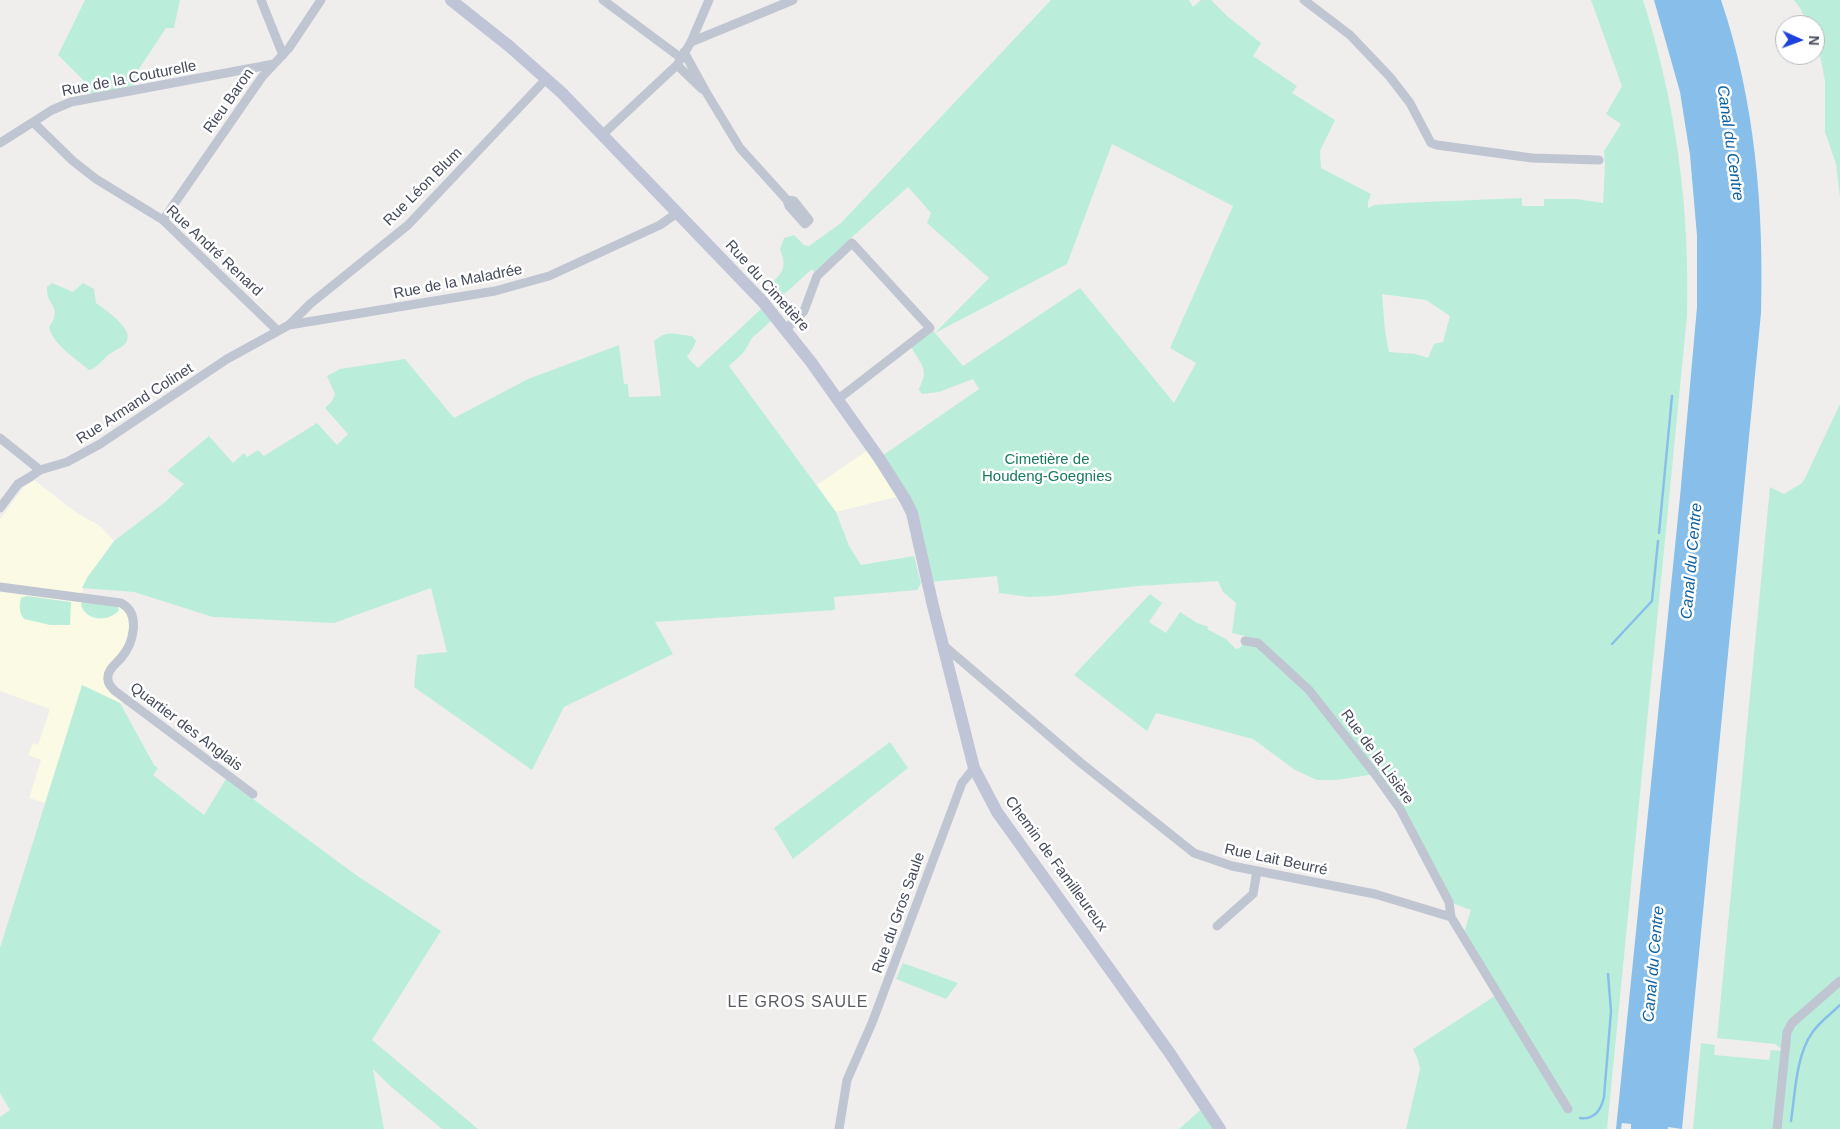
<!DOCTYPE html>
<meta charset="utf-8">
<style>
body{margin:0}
#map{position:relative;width:1840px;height:1129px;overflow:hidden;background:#f0eded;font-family:Arial,sans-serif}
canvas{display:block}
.north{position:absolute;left:1775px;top:15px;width:50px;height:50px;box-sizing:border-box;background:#fff;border:1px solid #b5b7bd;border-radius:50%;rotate:92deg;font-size:14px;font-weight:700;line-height:20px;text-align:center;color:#454b5a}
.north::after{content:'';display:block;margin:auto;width:18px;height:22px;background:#1b43db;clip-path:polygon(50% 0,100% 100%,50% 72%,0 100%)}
</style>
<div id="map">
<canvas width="1840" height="1129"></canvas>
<div class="north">N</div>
</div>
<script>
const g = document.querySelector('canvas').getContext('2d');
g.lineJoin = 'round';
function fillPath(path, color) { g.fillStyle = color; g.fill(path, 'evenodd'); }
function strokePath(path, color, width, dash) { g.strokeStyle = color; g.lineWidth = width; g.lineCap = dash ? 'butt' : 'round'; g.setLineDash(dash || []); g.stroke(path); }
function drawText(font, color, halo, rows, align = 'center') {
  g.font = font + ' Arial,sans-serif'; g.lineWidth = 5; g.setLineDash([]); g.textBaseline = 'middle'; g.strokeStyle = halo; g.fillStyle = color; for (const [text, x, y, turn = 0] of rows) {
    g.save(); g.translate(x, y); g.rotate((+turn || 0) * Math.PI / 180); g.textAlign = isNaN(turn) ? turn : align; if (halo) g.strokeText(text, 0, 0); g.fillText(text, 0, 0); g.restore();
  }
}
fillPath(new Path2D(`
 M 868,450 L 900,496 L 836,512 L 817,485 Z
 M 34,480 L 77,513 L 100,526 L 114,541 L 87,578 L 80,597 L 127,606 L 132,637 L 108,678 L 129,701 L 120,703 L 82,685 L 45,803 L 29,798 L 41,760 L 28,755 L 33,743 L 38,745 L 50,709 L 0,691 L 0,519 L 24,487 Z`), '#fbfae5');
fillPath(new Path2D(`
 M 85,0 L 180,0 L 174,28 L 166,28 L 135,75 L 134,91 L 92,98 L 89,86 L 58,55 Z
 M 1051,0 L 1189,0 L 1193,7 L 1201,0 L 1211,0 L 1227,16 L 1261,43 L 1253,56 L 1297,86 L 1292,93 L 1335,120 L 1320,151 L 1321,168 L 1371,194 L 1368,202 L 1368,208 L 1374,205 L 1403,203 L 1522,198 L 1522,206 L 1544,206 L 1544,199 L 1577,199 L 1603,203 L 1605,165 L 1604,151 L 1621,124 L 1606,114 L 1622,86 L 1591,0 L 1643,0 C 1676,103 1690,208 1687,316 L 1607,1129 L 1406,1129 L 1420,1069 L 1418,1060 L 1413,1049 L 1498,994 L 1463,936 L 1471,910 L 1449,902 L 1375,774 L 1337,780 L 1317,780 L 1295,770 L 1253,739 L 1156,713 L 1147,731 L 1074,675 L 1150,594 L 1162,603 L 1149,622 L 1166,633 L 1180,612 L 1197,623 L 1209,627 L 1207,629 L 1226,639 L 1236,649 L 1240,648 L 1245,641 L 1245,636 L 1232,633 L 1236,603 L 1223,592 L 1218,581 L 1138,586 L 1051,596 L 1029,597 L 999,593 L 997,576 L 928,582 L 916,528 L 879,458 L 979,389 L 973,379 L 939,392 L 922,394 L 919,390 C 920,385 924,379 924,374 C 924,363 913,354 910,343 L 930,328 L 935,333 L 989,278 L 927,223 L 931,213 L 908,187 L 851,238 L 852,243 L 817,276 L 812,269 L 780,298 L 776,299 L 766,288 C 782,273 788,270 780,249 L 784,238 L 794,235 L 804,245 L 809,246 L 841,223 ZM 1112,144 L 1233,206 L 1170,348 L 1196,363 L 1174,403 L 1080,288 L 963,366 L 935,333 L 1067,264 ZM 1382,294 L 1426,300 L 1450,316 L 1443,342 L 1434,344 L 1428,358 L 1416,354 L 1389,352 L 1385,330 Z
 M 1794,0 L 1840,0 L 1840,198 L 1836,164 L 1825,132 L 1825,81 L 1819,51 L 1815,41 L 1815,25 L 1808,25 L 1800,8 Z
 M 52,283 L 73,292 L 83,283 L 94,289 L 96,303 C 105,310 139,331 124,345 C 121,348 115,350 111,353 C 103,358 98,368 89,370 C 75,358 53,345 49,327 C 64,306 45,305 47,287 Z
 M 761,309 L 771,321 L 752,338 L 744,352 L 729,366 L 836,512 L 849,546 L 861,565 L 914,556 L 921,583 L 917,590 L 834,597 L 835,610 L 655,622 L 673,654 L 564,707 L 532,770 L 414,687 L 417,655 L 447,652 L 431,588 L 334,623 L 213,617 L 134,592 L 82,588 L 87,578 L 114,541 L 164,503 L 184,484 L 167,471 L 209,436 L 233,463 L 244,453 L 247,457 L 258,450 L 264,456 L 317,423 L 337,445 L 348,434 L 325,408 L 332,401 L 335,394 L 327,376 L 340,369 L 405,359 L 454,418 L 528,379 L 619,345 L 624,384 L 628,384 L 629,397 L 661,396 L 654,341 C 668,329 675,335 692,336 L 696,341 L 693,348 L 687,357 L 698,368 Z
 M 1840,404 L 1840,1129 L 1693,1129 L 1701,1043 L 1715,1045 L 1714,1055 L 1769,1060 L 1771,1050 L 1784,1051 L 1775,1044 L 1717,1038 L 1770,487 L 1784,494 L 1802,483 L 1806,476 Z
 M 27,596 L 71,602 L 70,625 L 50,625 L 24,619 C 19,612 19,606 21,598 Z
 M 84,601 L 117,606 L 119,610 C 109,623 84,621 81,604 Z
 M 82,685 L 120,703 L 154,765 L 158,768 L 153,775 L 204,815 L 226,779 L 356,875 L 441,931 L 372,1040 L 478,1129 L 442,1129 L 390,1086 L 373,1069 L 384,1129 L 0,1129 L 0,1117 L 10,1110 L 0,1093 L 0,948 Z
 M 890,742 L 908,768 L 793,859 L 774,828 Z
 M 903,963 L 958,983 L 946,999 L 896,979 Z
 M 1205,1106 L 1220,1129 L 1179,1129 Z`), '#bbeeda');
fillPath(new Path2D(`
 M 1654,0 L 1721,0 C 1755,100 1764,208 1761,313 L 1682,1129 L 1668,1127 L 1668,1129 L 1631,1129 L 1631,1124 L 1622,1123 L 1621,1129 L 1616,1129 L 1680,497 L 1697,307 L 1697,236 L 1690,155 L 1680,92 Z`), '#88bfea');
strokePath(new Path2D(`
 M 1659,533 L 1672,396
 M 1612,644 L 1652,601 L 1658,541
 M 1580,1118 C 1594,1120 1601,1110 1604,1097 L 1611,1011 L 1608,974
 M 1791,1121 C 1795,1095 1796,1055 1812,1033 C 1819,1022 1831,1014 1840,1005`), '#88bfea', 2.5);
strokePath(new Path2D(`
 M 261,0 L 283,55
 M 603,0 L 681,58
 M 1304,0 L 1350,35 L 1390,77 L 1410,103 L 1431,143 L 1437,145 L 1532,158 L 1599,160
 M 691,42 L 793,0
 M 684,52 L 706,92 L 740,148 L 787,200 L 789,206 L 805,224 L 809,220 L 794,201 L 787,200
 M 677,65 L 702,89
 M 34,123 L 73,161 L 96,179 L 163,220 L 278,331
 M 602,135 L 677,65 L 691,42 L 709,0
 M 0,143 L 52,110 L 71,102 L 274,64
 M 163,220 L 262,77 L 289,48 L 321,0
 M 289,325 L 495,291 L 549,276 L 660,225 L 677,213
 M 786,329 L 804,311 L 817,276 L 852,243 L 930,328 L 837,400
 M 0,438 L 40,470
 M 0,508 L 18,484 L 30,477 L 40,470 L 67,462 L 100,444 L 227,359 L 289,325 L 310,304 L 408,225 L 547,78
 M 0,587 L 121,603 C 141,613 134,643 121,658 C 116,664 108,669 108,677 C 107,683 111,687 115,691 L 253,794
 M 1245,641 L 1258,643 L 1309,690 L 1375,774 L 1400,809 L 1449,902 L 1451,917
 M 943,645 L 1081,763 L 1194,853 L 1232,866 L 1375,894 L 1451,917 L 1568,1109
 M 1217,926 L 1253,894 L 1257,871
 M 839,1129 L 847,1080 L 872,1023 L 962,783 L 974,768
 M 1777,1129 L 1787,1032 L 1792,1023 L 1840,981`), '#c0c5d2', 9);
strokePath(new Path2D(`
 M 451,0 L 509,46 L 562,93 L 763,302 L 811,362 L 879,458 L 905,499 L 912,513 L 933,606 L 974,768 L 997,812 L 1169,1052 L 1220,1129`), '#bfc5d6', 12);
drawText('15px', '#454b5a', '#fff', [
 ["Rue de la Couturelle",129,79,-11],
 ["Rieu Baron",229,101,-55],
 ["Rue Léon Blum",423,187,-45],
 ["Rue André Renard",214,251,43],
 ["Rue de la Maladrée",458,282,-11],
 ["Rue du Cimetière",767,286,48],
 ["Rue Armand Colinet",135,404,-33],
 ["Quartier des Anglais",186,727,37],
 ["Rue de la Lisière",1377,757,54],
 ["Rue Lait Beurré",1276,860,12],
 ["Chemin de Familleureux",1056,864,54],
 ["Rue du Gros Saule",899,913,-70]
]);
drawText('15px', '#187a5f', '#fff', [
 ["Cimetière de",1047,460],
 ["Houdeng-Goegnies",1047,477]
]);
drawText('italic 16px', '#0e62a4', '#fff', [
 ["Canal du Centre",1730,143,82],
 ["Canal du Centre",1692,561,-85],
 ["Canal du Centre",1654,964,-85]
]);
g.letterSpacing = '1px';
drawText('16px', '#5a5b62', '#fff', [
 ["LE GROS SAULE",798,1003]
]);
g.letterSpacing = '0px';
</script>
